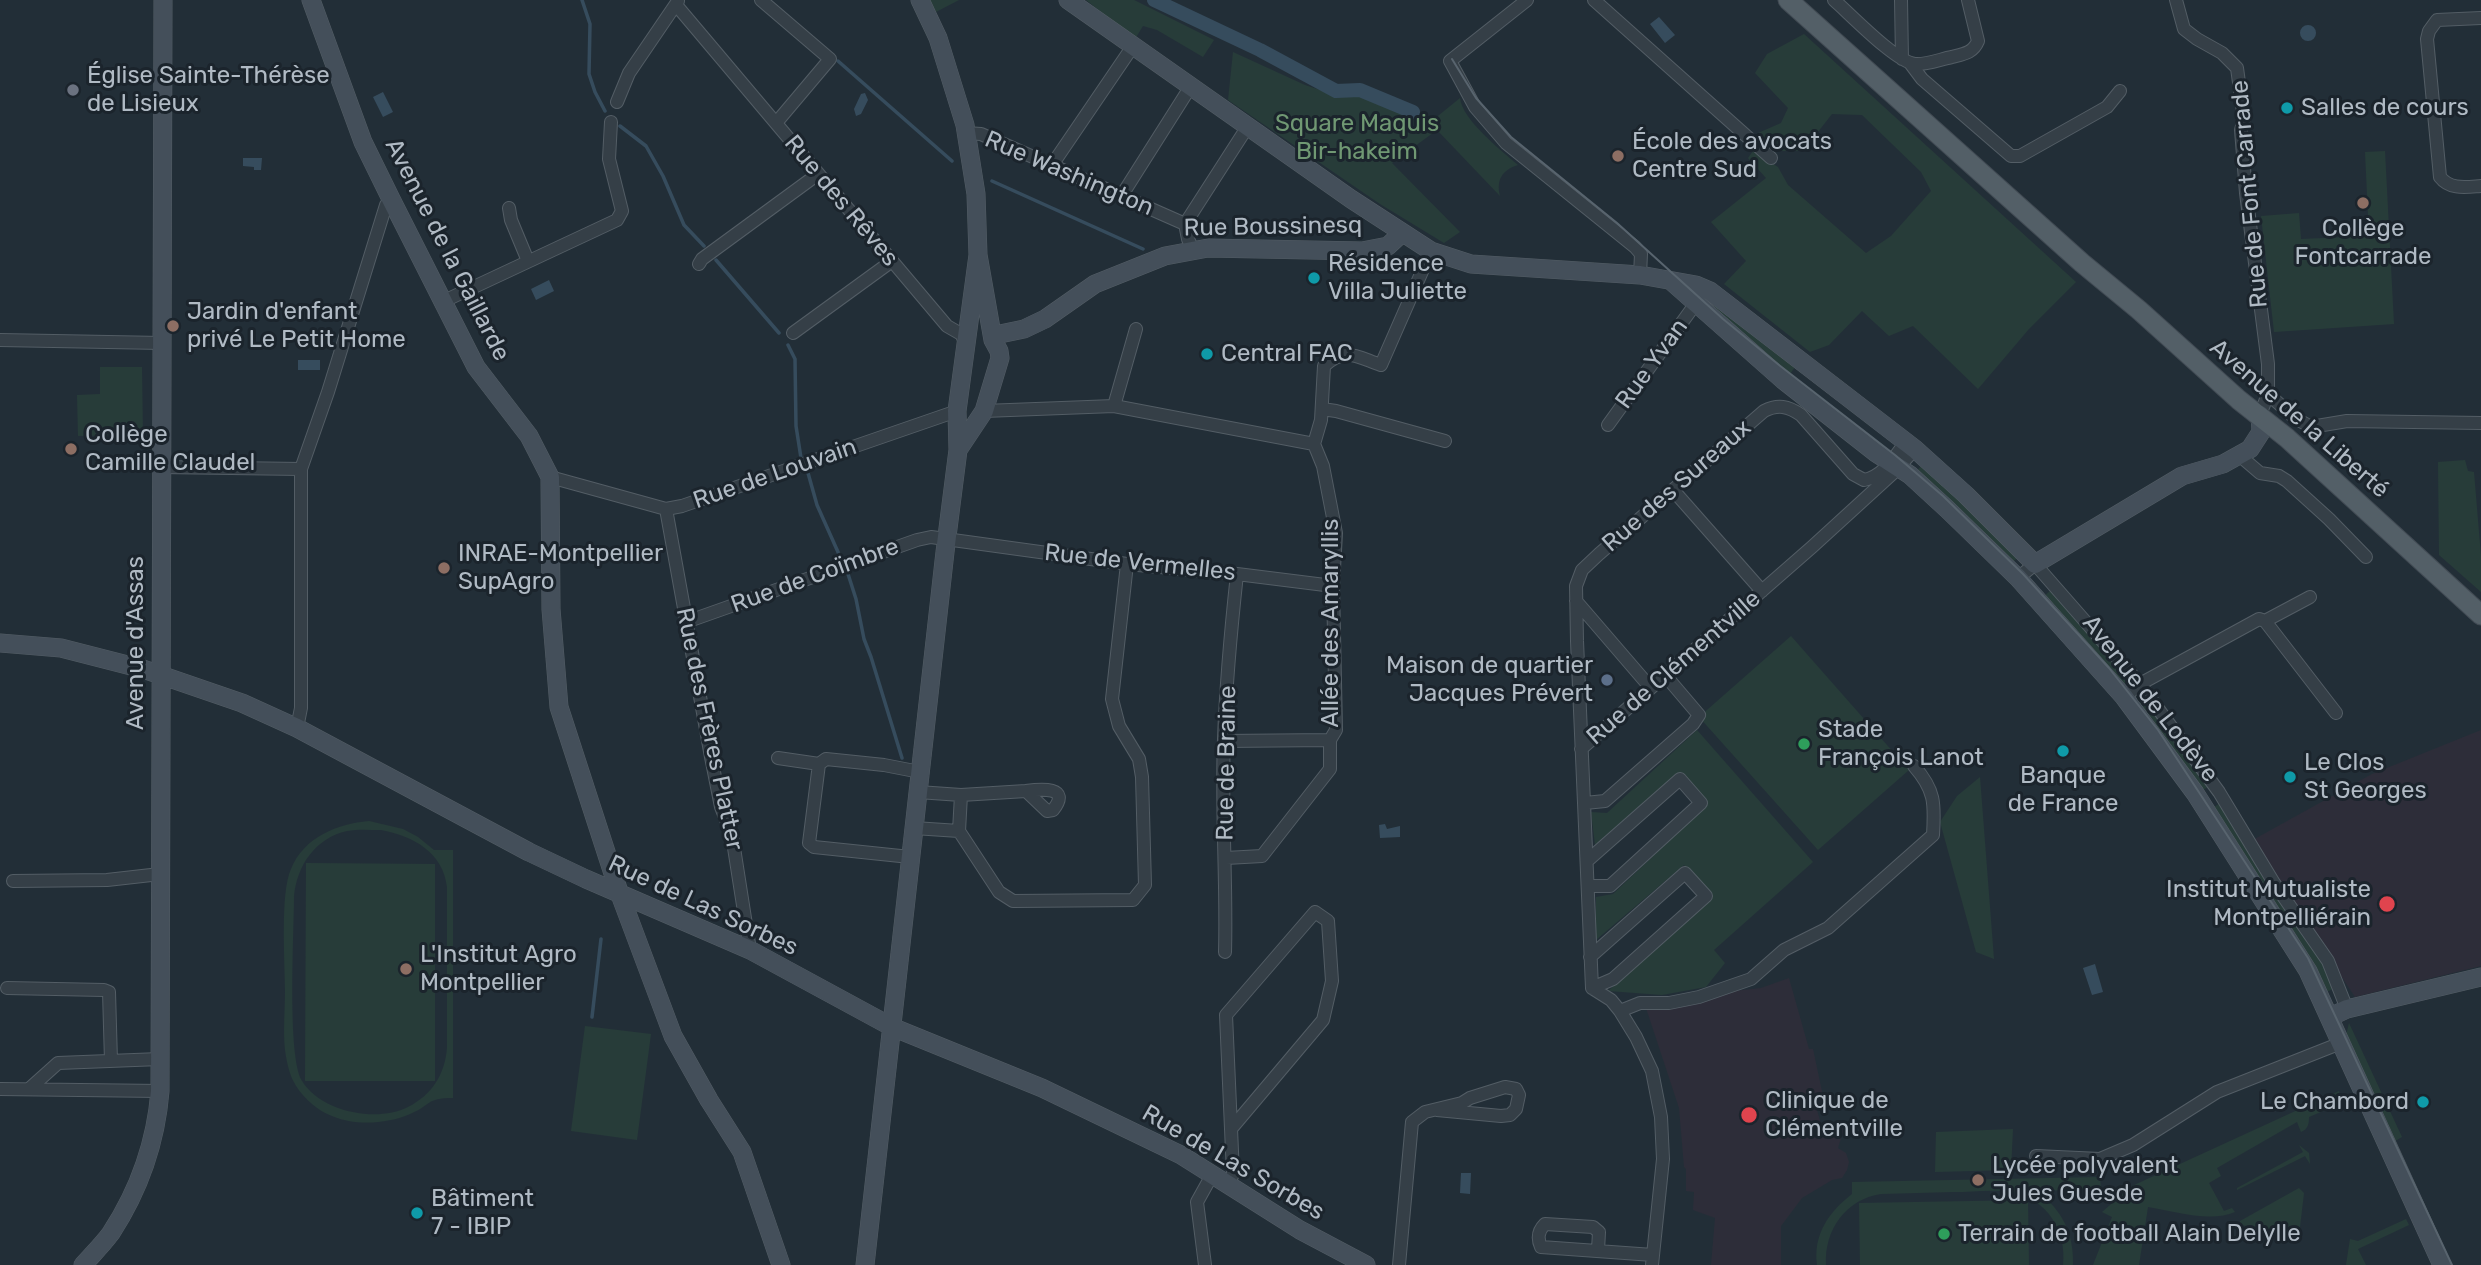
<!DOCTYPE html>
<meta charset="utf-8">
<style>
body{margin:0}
canvas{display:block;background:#222e37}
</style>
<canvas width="2481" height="1265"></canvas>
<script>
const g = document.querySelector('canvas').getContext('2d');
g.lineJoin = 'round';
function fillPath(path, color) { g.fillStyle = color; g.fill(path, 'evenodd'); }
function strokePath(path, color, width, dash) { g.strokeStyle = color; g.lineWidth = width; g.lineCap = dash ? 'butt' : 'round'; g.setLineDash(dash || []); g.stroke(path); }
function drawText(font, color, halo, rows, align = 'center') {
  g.font = font + ' Rubik,sans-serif'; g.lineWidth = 6; g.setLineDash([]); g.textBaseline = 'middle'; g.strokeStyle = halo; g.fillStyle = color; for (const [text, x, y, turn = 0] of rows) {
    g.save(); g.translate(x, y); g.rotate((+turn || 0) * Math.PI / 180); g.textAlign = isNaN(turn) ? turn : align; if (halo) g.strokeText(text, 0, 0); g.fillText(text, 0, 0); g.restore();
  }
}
fillPath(new Path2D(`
 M 2481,730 L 2481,966 L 2355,997 L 2251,841 L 2372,774 Z
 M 1789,978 L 1809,1049 L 1813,1049 L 1823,1096 L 1814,1099 L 1821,1124 L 1829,1122 L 1832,1130 L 1845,1126 L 1838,1148 L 1846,1153 L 1849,1162 L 1847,1170 L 1842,1178 L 1832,1180 L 1802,1198 L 1781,1226 L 1781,1265 L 1711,1265 L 1715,1218 L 1693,1210 L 1694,1192 L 1686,1191 L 1686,1169 L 1684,1167 L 1679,1108 L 1646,1008 L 1694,1005 L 1733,991 L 1761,988 Z`), '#2d2d39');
fillPath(new Path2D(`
 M 929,0 L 959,0 L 936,12 Z
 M 1086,0 L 1134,0 L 1214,40 L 1203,57 L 1157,30 L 1143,26 L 1135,39 Z
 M 1804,34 L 2076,282 L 2029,329 L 1978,389 L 1913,326 L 1889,336 L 1862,311 L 1829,345 L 1810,352 L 1724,284 L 1746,261 L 1711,222 L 1766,178 L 1748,158 L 1753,151 L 1778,167 L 1788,185 L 1866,253 L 1891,236 L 1931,191 L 1921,172 L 1862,115 L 1832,114 L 1803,151 L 1778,151 L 1758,133 L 1781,123 L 1788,108 L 1755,73 L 1767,54 Z
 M 1233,52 L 1305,85 L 1341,97 L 1362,94 L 1433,123 L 1433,120 L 1460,98 C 1462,120 1502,151 1518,165 C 1502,170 1496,180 1500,196 L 1437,130 L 1392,163 L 1460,232 L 1444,243 L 1380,204 L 1228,100 Z
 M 2385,151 L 2394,324 L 2274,332 L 2261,216 L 2299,213 L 2301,239 L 2369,236 L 2365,152 Z
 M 1683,285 L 1698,290 L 1799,362 L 1786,379 Z
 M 100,367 L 142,367 L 143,435 L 78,436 L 77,395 L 100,394 Z
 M 2465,460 L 2468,471 L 2474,472 L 2481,556 L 2481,592 L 2439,555 L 2438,462 Z
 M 1922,465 L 2020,556 L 2010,564 L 1914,474 Z
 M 2051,590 L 2130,679 L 2120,687 L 2042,598 Z
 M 1791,636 L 1909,770 L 1818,850 L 1699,717 Z
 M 2142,694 L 2209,786 L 2199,793 L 2133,702 Z
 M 1697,730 L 1813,862 L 1714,950 L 1725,963 L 1706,987 L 1662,995 L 1608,991 L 1708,900 L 1709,892 L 1684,865 L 1596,940 L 1596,897 L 1613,894 L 1706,806 L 1676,774 L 1595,845 L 1591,812 L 1607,813 Z
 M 1980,777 L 1994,959 L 1976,952 L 1940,822 L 1957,796 Z
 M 2220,803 L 2319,956 L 2333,989 L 2322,994 L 2210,810 Z
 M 369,821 L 403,829 L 418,837 L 434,850 L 453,850 L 453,1098 C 425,1098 432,1105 410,1114 C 387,1124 355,1126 332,1116 C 314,1109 298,1093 291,1076 C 288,1068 286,1058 285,1050 C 283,1031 285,1010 285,991 C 285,962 280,893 291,869 C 304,837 337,824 369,821 ZM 381,830 C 413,836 443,852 447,887 L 447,1048 C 445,1074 432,1095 408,1107 C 377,1123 321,1112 302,1081 C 287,1056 294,933 294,896 C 297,866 315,838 347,831 C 358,829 370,830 381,830 Z
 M 306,863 L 435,864 L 435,1081 L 305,1081 Z
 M 2349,1023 L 2402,1137 L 2390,1144 L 2345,1040 Z
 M 585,1026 L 651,1034 L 637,1140 L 571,1131 Z
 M 2339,1091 L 2342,1103 L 2309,1117 C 2309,1124 2308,1129 2301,1132 L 2297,1122 L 2217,1168 L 2221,1176 L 2209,1183 L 2224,1211 L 2232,1208 L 2235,1212 C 2210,1223 2174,1211 2148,1207 L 2139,1265 L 2093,1265 L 2112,1217 L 2102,1212 L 2132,1186 Z
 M 2013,1129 L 2011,1170 L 1935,1172 L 1936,1132 Z
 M 2299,1145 L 2309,1153 L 2310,1164 L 2305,1156 L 2237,1190 L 2237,1188 L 2303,1152 Z
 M 2100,1177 L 2101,1189 L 2037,1191 C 2062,1210 2074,1233 2073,1265 L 2063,1265 C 2067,1231 2047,1199 2012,1192 C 1993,1189 1972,1192 1952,1192 C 1929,1193 1905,1193 1881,1194 C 1846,1199 1824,1230 1826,1265 L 1817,1265 C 1813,1234 1829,1212 1852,1194 L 1852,1182 Z
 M 2299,1188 L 2304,1193 L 2300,1227 L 2292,1233 L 2240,1225 L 2240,1221 Z
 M 2028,1200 L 2029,1265 L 1860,1265 L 1859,1203 Z
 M 2406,1219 L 2409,1225 L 2358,1249 L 2366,1265 L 2346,1265 L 2350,1239 L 2358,1241 Z`), '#273c39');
fillPath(new Path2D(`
 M 1659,17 L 1675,35 L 1665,43 L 1650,24 Z
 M2300 33a8 8 0 1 1 16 0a8 8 0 1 1-16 0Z
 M 383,92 L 393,112 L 383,117 L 373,97 Z
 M 865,93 L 868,100 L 861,114 L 856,116 L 854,109 L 861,94 Z
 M 243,158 L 262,158 L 261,170 L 254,170 L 254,167 L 243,166 Z
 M 549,280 L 554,291 L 536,300 L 531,289 Z
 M 298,360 L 320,360 L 320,370 L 298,370 Z
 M 1385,824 L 1387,829 L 1400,826 L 1400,837 L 1380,838 L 1379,825 Z
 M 2095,964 L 2103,992 L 2092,995 L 2083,968 Z
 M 1461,1173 L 1471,1173 L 1470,1194 L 1460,1193 Z`), '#364c5d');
strokePath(new Path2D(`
 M 582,0 L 590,24 L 589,74 L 595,92 L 605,111
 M 838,61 L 952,161
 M 620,126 L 646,146 L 663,176 L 684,225 L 704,246
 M 992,181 L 1143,249
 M 716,260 L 779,333
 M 788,345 L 795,359 L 796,426 L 801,458
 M 808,473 L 817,505 L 842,561
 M 848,574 L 856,599 L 864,639 L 871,657 L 902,758
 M 592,1017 L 601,939`), '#364c5d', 3.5);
strokePath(new Path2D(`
 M 1154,0 L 1260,50 L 1336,91 L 1360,90 L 1413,112`), '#364c5d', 14);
const street = new Path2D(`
 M 761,0 L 830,59 L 776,123
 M 1527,0 L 1450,61 L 1475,107 L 1506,143 L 1635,247 L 1641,254 L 1640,275
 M 1594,0 L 1771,158
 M 1834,0 C 1850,14 1896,62 1915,64 C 1926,65 1941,59 1952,57 C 1964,54 1973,53 1978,41 L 1968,0
 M 1901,0 L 1902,59
 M 2176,0 L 2184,29 L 2197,39 L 2222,53 L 2237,68 L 2244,119 L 2241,130 L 2246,193 L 2268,364 L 2268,394 L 2260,415
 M 677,6 L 947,326 L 961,334 L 967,345
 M 2481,18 L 2437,20 L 2429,31 L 2427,39 L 2440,177 C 2450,190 2466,187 2481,186
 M 1910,63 L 1922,79 L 2011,156 L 2020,156 L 2107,107 L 2120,91
 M 617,102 L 629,73 L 678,1
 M 966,133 L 981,134 L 1185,224
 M 1052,165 L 1133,46
 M 1122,195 L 1191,86
 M 509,208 L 511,220 L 528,261
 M 1185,224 L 1248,126
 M 1185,224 L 1188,239 L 1193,250
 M 699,264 L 702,259 L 818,174
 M 444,301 L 617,220 L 622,211 L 609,159 L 611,122
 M 793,333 L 892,261
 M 0,340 L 162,343
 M 2268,394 L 2295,418 L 2311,427 L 2347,421 L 2481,423
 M 1114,406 L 1136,329
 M 1322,409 L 1336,411 L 1445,441
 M 984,411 L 1114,406 L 1314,444
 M 1608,425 L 1696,303
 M 1314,444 L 1321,420 L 1324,366 C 1345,346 1357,357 1381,365 L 1431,251
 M 2239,455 L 2260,473 L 2279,476 L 2287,481 L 2329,519 L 2366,557
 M 161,467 L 301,469
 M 550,477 L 666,509 L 682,506 L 957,411
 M 1673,490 L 1762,591
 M 666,509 L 711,757 L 721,807 L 732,835 L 750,950
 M 2018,578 L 2035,564 L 2140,684 L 2219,792 L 2274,883 L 2328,961 L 2347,1009
 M 1576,601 L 1650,687
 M 2265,621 L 2310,597
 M 686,622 L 917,540 L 931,537 L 1127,564 L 1237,574 L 1333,586
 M 2124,697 L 2140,684 L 2259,619 L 2265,621 L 2336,713
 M 297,728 L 301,708 L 301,469 L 328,392 L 386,205 L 391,199
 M 1224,741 L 1330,740 L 1336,730 L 1333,586 L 1336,533 L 1323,466 L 1314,444
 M 1581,749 L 1812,547 L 1893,473 L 1915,449
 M 778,758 L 819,764 L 826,759 L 884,765 L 920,772
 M 819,764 L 809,843 L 814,847 L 910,857
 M 918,792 L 961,795 L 1026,791 L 1047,811 L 1053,810 C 1072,786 1040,789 1026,791
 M 1585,803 L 1605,801 L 1693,724 L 1699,715 L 1665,675
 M 914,828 L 959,831 L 999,892 L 1013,901 L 1133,900 L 1145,885 L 1142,777 L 1139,759 L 1119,726 L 1112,699 L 1127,564
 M 959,831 L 961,795
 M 1226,858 L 1262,856 L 1330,769 L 1330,740
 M 1587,861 L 1680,779 L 1701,803 L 1610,886 L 1588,886
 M 13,881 L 107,880 L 160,874
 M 1225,952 C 1227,881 1221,810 1224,739 C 1226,683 1231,629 1237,574
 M 1590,957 L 1685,873 L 1706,896 L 1613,979 L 1592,988
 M 7,988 L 104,990 L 109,992 L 111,1061
 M 1592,988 L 1577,641 L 1576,586 L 1582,570 L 1599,554 L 1764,411 C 1778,404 1788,406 1801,415 L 1853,474 L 1864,480 C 1884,476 1894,457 1906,442
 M 1592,988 L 1611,1000 L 1620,1011 L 1636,1037 L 1652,1071 L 1661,1117 L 1663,1159 L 1652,1265
 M 1620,1011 L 1640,1003 L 1669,1003 L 1699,997 L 1751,979 L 1784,950 L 1828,928 L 1933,835 C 1935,803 1935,790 1914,766
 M 0,1089 L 160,1091
 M 29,1089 L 58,1063 L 160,1059
 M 2036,1156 L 2100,1159 L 2133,1145 L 2217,1092 L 2341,1043
 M 1228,1184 L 1233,1174 L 1226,1015 L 1315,912 L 1328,921 L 1332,981 L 1323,1020 L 1231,1129
 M 1598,1250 L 1599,1232 L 1593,1227 L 1545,1224 C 1538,1231 1537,1238 1541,1247 L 1653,1255
 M 1205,1265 L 1197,1202 L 1212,1175
 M 1399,1265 L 1412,1122 L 1425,1112 L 1462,1103 L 1470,1098 L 1505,1087 L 1516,1089 L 1519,1095 L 1516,1109 L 1510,1115 L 1501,1116 L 1437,1110`);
const secondary = new Path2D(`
 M 311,0 L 363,142 L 391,199 L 476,367 L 529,436 L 550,477 L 551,609 L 559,707 L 619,892 L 673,1036 L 709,1100 L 742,1152 L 781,1265
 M 920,0 L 938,38 L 965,125 L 976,194 L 978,255 L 993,340 L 999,351 L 1000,358 L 984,411 L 958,450
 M 1068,0 L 1351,199 L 1431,251 L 1471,264 L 1640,275 L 1696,285 L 1710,291 L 1915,449 L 1966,495 L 2035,564 L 2182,476 L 2223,464 L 2250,449 L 2261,432 L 2260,415
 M 1671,281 L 1783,380 L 1876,453 L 1910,475 L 1947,509 L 2018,578 L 2124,697 L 2195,793 L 2308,971 L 2442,1265
 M 993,340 L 1000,334 L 1024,329 L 1045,319 L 1095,284 L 1165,256 L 1208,248 L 1362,251 L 1388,246 L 1402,233
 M 0,643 L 61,648 L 143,669 L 242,703 L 297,728 L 529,852 L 586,879 L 750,950 L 892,1027 L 1042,1088 L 1181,1155 L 1300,1230 L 1366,1265
 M 2330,1017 L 2347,1009 L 2481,977
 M 83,1265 C 92,1255 103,1244 111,1233 C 139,1190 156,1141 160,1091 L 163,0
 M 865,1265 L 945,552 L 958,450 L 957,411 L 978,255`);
const primary = new Path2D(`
 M 1788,0 L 2082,263 L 2139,310 L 2239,400 L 2287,438 L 2481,615`);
strokePath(street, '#535d65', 14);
strokePath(secondary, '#535d65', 19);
strokePath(primary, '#424b54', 21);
strokePath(street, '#353f47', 12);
strokePath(secondary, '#444f5a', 18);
strokePath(primary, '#535f67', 19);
strokePath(new Path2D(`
 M 1452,59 L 1476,98 L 1511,137 L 1617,223 L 1723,319 L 1779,365 L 1895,455 L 1943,496 L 2023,574 L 2109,668 L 2158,730 L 2308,958 L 2452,1265`), '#58646e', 2);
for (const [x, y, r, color] of [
 [73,90,7,"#6b7280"],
 [2287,108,7,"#0f9aa8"],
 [1618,156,7,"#8d6e63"],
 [2363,203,7,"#8d6e63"],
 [1314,278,7,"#0f9aa8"],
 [173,326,7,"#8d6e63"],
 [1207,354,7,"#0f9aa8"],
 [71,449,7,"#8d6e63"],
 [444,568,7,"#8d6e63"],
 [1607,680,7,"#5c6f8a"],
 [1804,744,7,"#2e9e5b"],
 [2063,751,7,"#0f9aa8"],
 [2290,777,7,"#0f9aa8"],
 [2387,904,9,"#e0444e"],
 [406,969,7,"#8d6e63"],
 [2423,1102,7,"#0f9aa8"],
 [1749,1115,9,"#e0444e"],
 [1978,1180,7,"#8d6e63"],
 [417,1213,7,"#0f9aa8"],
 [1944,1234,7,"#2e9e5b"]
]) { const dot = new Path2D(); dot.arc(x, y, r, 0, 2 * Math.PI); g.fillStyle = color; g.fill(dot); strokePath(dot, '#1b242c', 2.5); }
drawText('24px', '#b0bac4', '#1b242c', [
 ["Église Sainte-Thérèse",87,76],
 ["de Lisieux",87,104],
 ["Salles de cours",2301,108],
 ["École des avocats",1632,142],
 ["Centre Sud",1632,170],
 ["Collège",2363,229,"center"],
 ["Fontcarrade",2363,257,"center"],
 ["Résidence",1328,264],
 ["Villa Juliette",1328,292],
 ["Jardin d'enfant",187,312],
 ["privé Le Petit Home",187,340],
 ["Central FAC",1221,354],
 ["Collège",85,435],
 ["Camille Claudel",85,463],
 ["INRAE-Montpellier",458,554],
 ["SupAgro",458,582],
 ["Maison de quartier",1593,666,"right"],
 ["Jacques Prévert",1593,694,"right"],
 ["Stade",1818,730],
 ["François Lanot",1818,758],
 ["Le Clos",2304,763],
 ["St Georges",2304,791],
 ["Banque",2063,776,"center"],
 ["de France",2063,804,"center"],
 ["Institut Mutualiste",2371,890,"right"],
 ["Montpelliérain",2371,918,"right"],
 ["L'Institut Agro",420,955],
 ["Montpellier",420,983],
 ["Clinique de",1765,1101],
 ["Clémentville",1765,1129],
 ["Le Chambord",2409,1102,"right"],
 ["Lycée polyvalent",1992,1166],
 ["Jules Guesde",1992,1194],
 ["Bâtiment",431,1199],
 ["7 - IBIP",431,1227],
 ["Terrain de football Alain Delylle",1958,1234]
], 'left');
drawText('24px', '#709873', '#1b242c', [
 ["Square Maquis",1357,124],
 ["Bir-hakeim",1357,152]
]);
drawText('24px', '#b0bac4', '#1b242c', [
 ["Rue Washington",1069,174,23],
 ["Rue de Font Carrade",2250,194,-95],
 ["Rue des Rêves",841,201,50],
 ["Rue Boussinesq",1273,227,-1],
 ["Avenue de la Gaillarde",447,250,63],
 ["Rue Yvan",1652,364,-54],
 ["Avenue de la Liberté",2299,419,41],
 ["Rue de Louvain",775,474,-19],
 ["Rue des Sureaux",1677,486,-41],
 ["Rue de Vermelles",1140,563,6],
 ["Rue de Coïmbre",815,576,-20],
 ["Allée des Amaryllis",1331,623,-90],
 ["Avenue d'Assas",136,643,-90],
 ["Rue de Clémentville",1674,668,-41],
 ["Avenue de Lodève",2150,699,52],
 ["Rue des Frères Platter",709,729,78],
 ["Rue de Braine",1227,763,-89],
 ["Rue de Las Sorbes",703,906,25],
 ["Rue de Las Sorbes",1233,1163,30]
]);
</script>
